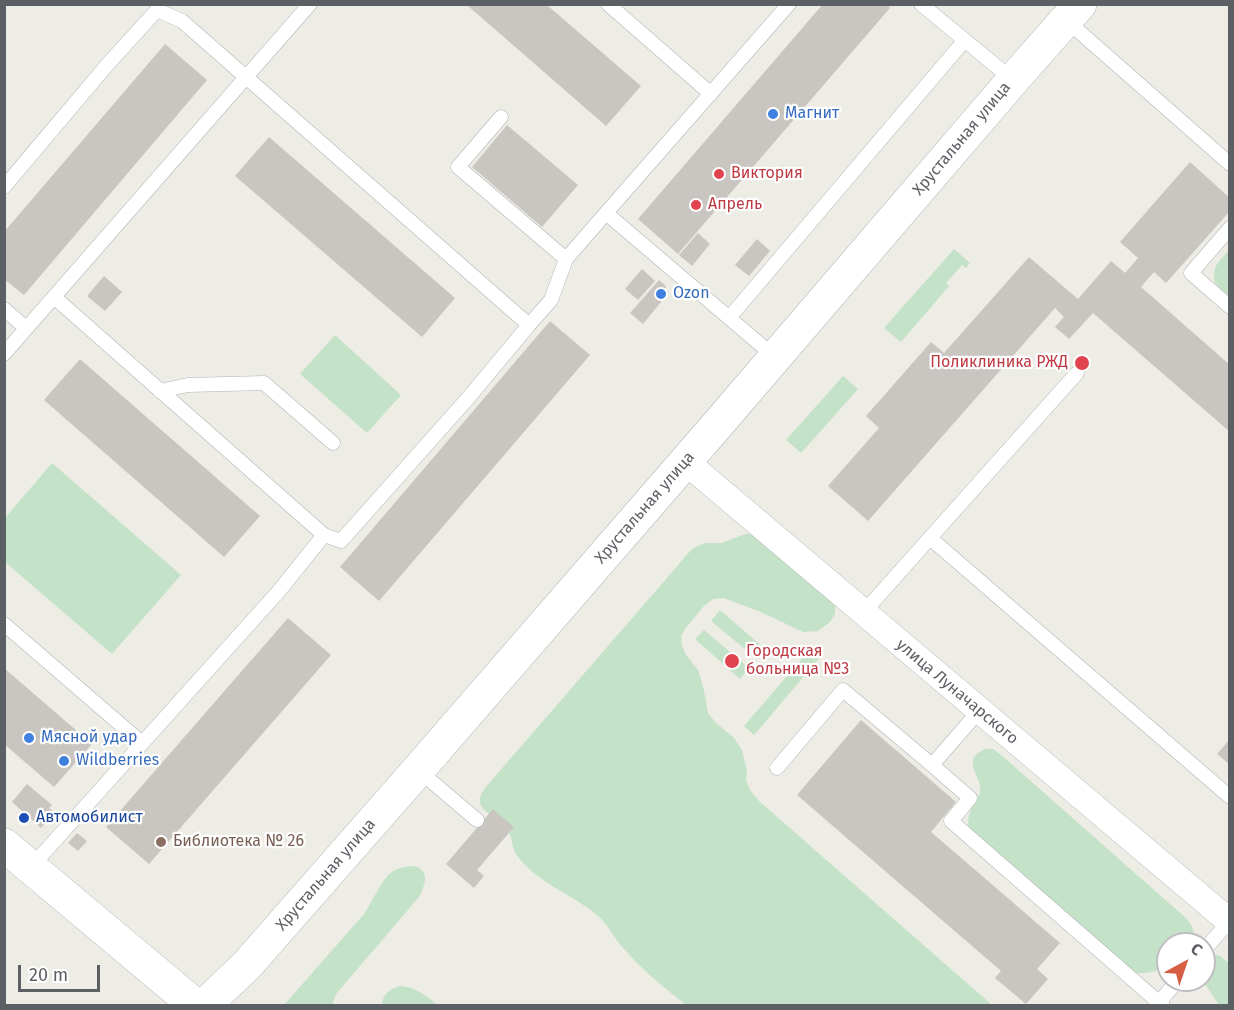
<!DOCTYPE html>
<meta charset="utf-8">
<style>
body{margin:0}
#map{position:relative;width:1234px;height:1010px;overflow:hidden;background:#edece5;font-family:"Fira Sans",sans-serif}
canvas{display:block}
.frame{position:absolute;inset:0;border:6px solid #5c5f63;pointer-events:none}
.north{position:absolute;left:1156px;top:932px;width:60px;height:60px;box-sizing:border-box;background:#fff;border:2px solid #bebfc1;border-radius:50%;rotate:40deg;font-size:16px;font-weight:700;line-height:24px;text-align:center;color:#5c5f63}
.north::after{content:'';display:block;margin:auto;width:21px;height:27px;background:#d65e42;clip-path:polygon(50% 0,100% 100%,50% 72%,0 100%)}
.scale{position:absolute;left:18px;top:965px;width:82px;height:27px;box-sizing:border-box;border:3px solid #5c5f63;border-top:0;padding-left:8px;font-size:18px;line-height:21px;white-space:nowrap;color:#5c5f63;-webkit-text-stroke:4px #fff;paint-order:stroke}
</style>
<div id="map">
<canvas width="1234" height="1010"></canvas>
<div class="frame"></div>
<div class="north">С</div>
<div class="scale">20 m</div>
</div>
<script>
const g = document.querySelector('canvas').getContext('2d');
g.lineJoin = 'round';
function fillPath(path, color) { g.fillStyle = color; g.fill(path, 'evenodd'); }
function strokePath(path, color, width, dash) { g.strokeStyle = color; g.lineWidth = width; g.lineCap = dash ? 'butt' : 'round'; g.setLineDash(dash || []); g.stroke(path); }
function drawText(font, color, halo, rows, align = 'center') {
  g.font = font + ' "Fira Sans",sans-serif'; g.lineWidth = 4.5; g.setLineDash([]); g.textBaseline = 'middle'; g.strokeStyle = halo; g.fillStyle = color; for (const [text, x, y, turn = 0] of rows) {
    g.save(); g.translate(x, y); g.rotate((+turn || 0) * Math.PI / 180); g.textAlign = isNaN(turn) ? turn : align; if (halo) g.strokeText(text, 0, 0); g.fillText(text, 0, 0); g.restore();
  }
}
fillPath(new Path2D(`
 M 954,249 L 970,263 L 966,268 L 962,265 L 946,283 L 949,286 L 901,342 L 884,328 Z
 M 1229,250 L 1229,297 L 1215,283 C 1211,266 1220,261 1229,250 Z
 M 335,335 L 401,395 L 367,433 L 300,374 Z
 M 843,376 L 858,389 L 801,453 L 786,440 Z
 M 52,463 L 181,575 L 112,654 L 5,562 L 5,518 Z
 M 745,534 L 754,534 L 832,598 L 835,605 L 835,614 L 830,622 L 818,631 L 803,632 L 761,612 L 723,598 L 713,599 L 704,606 L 685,629 L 681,636 L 682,646 L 686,655 L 698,670 L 703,686 L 708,713 L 715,722 L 734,738 L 742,750 L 747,771 L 746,780 L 750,790 L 759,801 L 992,1005 L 686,1005 C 665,988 643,971 625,950 C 614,939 609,925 597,915 C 572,894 535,882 516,854 C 511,846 513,837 507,829 C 497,815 468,810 485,788 L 692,549 L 704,543 L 722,543 Z
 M 720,610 L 765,649 L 757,659 L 711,621 Z
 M 704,630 L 749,668 L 740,679 L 695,639 Z
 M 812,647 L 822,655 L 754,735 L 744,726 Z
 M 986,749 L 993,749 L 1000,754 L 1187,919 C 1194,928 1196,934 1191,944 L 1168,944 L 1168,965 C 1151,973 1145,976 1127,970 L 970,833 C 966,820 969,813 975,801 C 976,801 980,794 980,793 C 984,777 958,759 986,749 Z
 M 410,866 C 431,867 426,884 419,897 L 336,994 L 332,1005 L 284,1005 L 364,914 C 372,903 383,875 395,870 C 400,868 405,867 410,866 Z
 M 1213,954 L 1220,956 L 1229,963 L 1229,1005 L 1219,1005 L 1203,981 L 1204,980 C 1204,968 1201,959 1213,954 Z
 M 400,986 C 415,987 426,995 437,1005 L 382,1005 C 383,994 389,989 400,986 Z`), '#c4e2c7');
fillPath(new Path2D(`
 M 823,4 L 887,4 L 890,8 L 678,254 L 638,219 Z
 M 467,5 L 547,5 L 641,86 L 606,126 Z
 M 165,44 L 207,80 L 24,295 L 4,279 L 4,232 Z
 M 507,125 L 578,185 L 542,227 L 472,167 Z
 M 269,137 L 455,298 L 422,337 L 235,176 Z
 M 1190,162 L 1230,198 L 1230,211 L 1166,283 L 1154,272 L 1141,287 L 1230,365 L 1230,432 L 1093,313 L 1069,339 L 1055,327 L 1064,317 L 1055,308 L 868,521 L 828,486 L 879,428 L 866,416 L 931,342 L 944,353 L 1029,257 L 1078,299 L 1111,261 L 1125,273 L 1138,258 L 1120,242 Z
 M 698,233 L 710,244 L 692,266 L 679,255 Z
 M 757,239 L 770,251 L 749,276 L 735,265 Z
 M 642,269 L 655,281 L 638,300 L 625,289 Z
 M 104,276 L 122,292 L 105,311 L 87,296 Z
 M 659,280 L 666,286 L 661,302 L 643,324 L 630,313 Z
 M 550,321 L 590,355 L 379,601 L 340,567 Z
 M 80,359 L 260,516 L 224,557 L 44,400 Z
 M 288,618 L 331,655 L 149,864 L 106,827 Z
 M 4,668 L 92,744 L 54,787 L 4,744 Z
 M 861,720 L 956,802 L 931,832 L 1060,943 L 1037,969 L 1048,979 L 1026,1004 L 995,978 L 1001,971 L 797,795 Z
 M 1230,739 L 1230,765 L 1217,754 Z
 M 27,784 L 52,805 L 49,808 L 52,810 L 49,814 L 52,816 L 41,828 L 12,802 Z
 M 493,809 L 514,827 L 477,870 L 484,876 L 474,888 L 446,864 Z
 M 77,833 L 87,841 L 78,851 L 68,843 Z`), '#c9c6c1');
const lane = new Path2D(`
 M 608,4 L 711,94
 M 921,4 L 1013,80
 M 1066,20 L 1230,164
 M 501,117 L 458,167 L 566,259
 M 4,187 L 107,65 L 157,10 L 182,21 L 529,325 L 551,300 L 566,259 L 606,213 L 775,357
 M 606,213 L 789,4
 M 1230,228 L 1191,273 L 1230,307
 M 54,297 L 324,535
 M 4,309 L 26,328
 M 729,318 L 964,41
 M 4,354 L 310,4
 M 160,391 L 188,385 L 264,383 L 333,443
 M 930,538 L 1230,797
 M 863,613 L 1077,373
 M 4,624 L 142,743
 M 979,711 L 932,765 L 970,798 L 951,821 L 1163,1006
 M 777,768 L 843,690 L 932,765
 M 418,770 L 477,820
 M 31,867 L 279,591 L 324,535 L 341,541 L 469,397 L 529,325
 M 1204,950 L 1229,922
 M 1156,1006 L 1178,980`);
const street = new Path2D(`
 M 686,462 L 1230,922`);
const secondary = new Path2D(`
 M 4,845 L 196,1006
 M 204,1006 L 247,965 L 418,770 L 718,424 L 1013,80 L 1080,4`);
strokePath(lane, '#b2b4b8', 15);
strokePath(street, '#b2b4b8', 27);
strokePath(secondary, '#b3b6ba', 34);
strokePath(lane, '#fff', 14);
strokePath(street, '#fff', 26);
strokePath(secondary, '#fff', 33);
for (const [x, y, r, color] of [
 [773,114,6,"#3f7fe0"],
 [719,174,6,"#e0444e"],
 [696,205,6,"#e0444e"],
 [661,294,6,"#3f7fe0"],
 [1082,363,8,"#e0444e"],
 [732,661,8,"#e0444e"],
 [29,738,6,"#3f7fe0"],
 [64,761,6,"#3f7fe0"],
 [24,818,6,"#1a4fb4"],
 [161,842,6,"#8d6e63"]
]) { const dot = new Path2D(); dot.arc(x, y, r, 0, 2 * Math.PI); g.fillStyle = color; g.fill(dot); strokePath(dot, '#fff', 2); }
drawText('16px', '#366cbe', '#fff', [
 ["Магнит",785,114],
 ["Ozon",673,294],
 ["Мясной удар",41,738],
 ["Wildberries",76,761]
], 'left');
drawText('16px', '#5c5f63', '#fff', [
 ["Хрустальная улица",962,139,-50],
 ["Хрустальная улица",645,508,-49],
 ["улица Луначарского",957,692,40],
 ["Хрустальная улица",326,875,-49]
]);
drawText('16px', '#be3a42', '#fff', [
 ["Виктория",731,174],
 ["Апрель",708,205],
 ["Поликлиника РЖД",1068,363,"right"],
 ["Городская",746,652],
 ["больница №3",746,670]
], 'left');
drawText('16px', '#164399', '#fff', [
 ["Автомобилист",36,818]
], 'left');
drawText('16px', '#785e54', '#fff', [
 ["Библиотека № 26",173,842]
], 'left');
</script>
